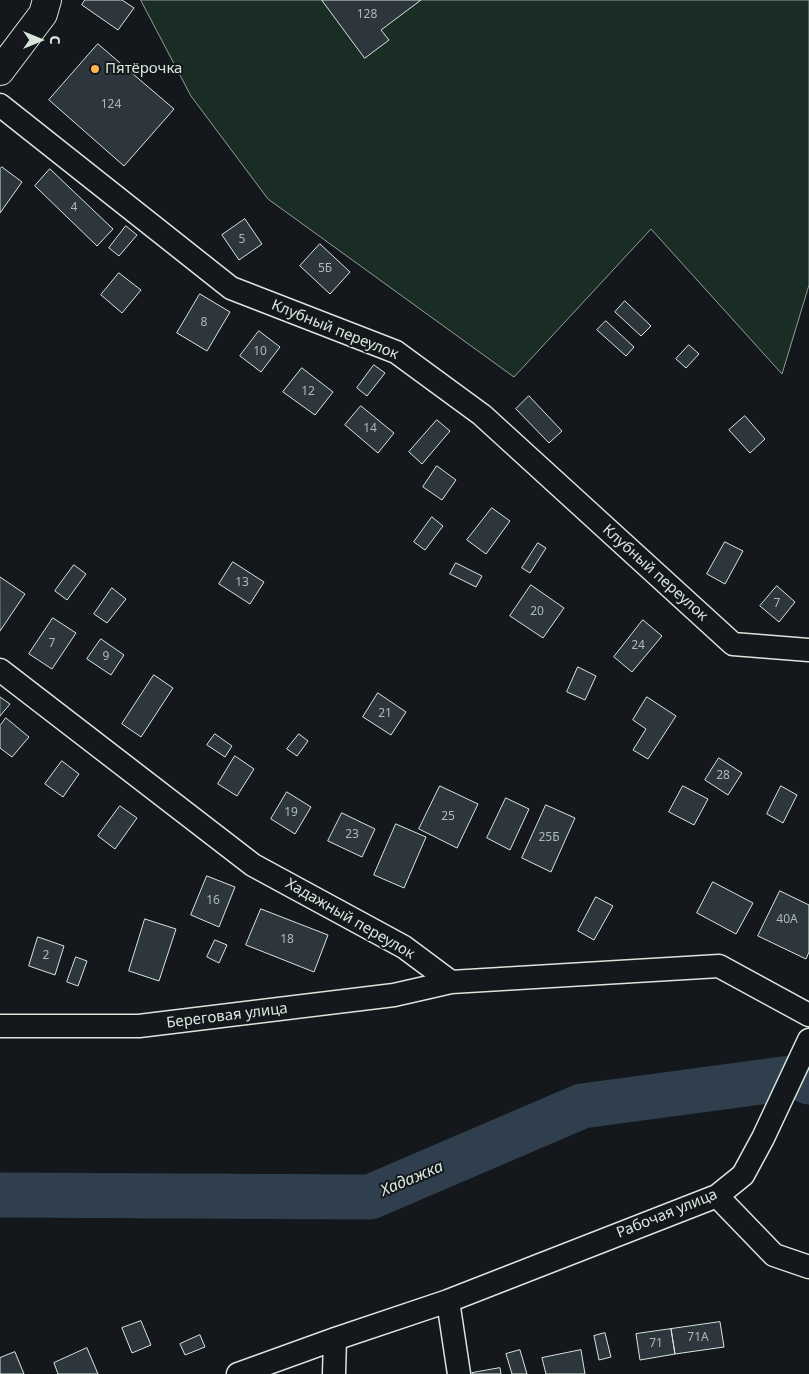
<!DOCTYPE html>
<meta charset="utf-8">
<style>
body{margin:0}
#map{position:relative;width:809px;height:1374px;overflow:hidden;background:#14181c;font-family:"Noto Sans",sans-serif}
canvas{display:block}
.north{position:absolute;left:15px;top:15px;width:50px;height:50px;-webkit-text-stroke:4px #14181c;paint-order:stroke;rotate:90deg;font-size:14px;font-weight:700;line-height:20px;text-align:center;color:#d8e6dc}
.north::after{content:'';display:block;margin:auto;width:18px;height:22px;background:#d8e6dc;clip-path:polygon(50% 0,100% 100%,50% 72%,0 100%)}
</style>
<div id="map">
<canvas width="809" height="1374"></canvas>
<div class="north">С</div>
</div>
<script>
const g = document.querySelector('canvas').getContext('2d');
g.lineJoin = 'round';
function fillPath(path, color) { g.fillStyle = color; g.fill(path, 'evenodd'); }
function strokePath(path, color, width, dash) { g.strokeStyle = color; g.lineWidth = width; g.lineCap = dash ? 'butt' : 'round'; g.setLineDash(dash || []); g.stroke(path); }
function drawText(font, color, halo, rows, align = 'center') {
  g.font = font + ' "Noto Sans",sans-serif'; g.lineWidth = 4; g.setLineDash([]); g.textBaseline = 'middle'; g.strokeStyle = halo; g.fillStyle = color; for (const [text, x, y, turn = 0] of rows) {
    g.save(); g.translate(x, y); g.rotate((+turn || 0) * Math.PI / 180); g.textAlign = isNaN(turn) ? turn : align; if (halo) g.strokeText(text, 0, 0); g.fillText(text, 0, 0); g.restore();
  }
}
const green = new Path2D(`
 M 141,0 L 809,0 L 809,285 L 782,374 L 651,229 L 514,377 L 268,199 L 191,96 Z`);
fillPath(green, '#1a2d24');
strokePath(green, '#939e99', 1);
strokePath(new Path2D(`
 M 0,1195 L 370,1197 L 582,1106 L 798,1077 L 809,1082`), '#2f3f4d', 45);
const building = new Path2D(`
 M 85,0 L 122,0 L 134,8 L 118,30 L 82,5 Z
 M 322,0 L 421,0 L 381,30 L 389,40 L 365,58 Z
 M 98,44 L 174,109 L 124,166 L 49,100 Z
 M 2,167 L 22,182 L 0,213 L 0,169 Z
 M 50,169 L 113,229 L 97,246 L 35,186 Z
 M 245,219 L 262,244 L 239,260 L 222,235 Z
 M 126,226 L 137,235 L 119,256 L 109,248 Z
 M 320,244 L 350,272 L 330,294 L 300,266 Z
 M 119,273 L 141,290 L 122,313 L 101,295 Z
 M 200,294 L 230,312 L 207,351 L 177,333 Z
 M 625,301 L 651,326 L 641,336 L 615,312 Z
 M 606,321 L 634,347 L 626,356 L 597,330 Z
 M 259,331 L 280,347 L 261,372 L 240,356 Z
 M 689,345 L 699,354 L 686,368 L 676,359 Z
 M 374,365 L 385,373 L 367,396 L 357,388 Z
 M 302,368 L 333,392 L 315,415 L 283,392 Z
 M 529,396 L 562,431 L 549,443 L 516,409 Z
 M 361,406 L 394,433 L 378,453 L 345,425 Z
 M 745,416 L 765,439 L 750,453 L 729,430 Z
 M 437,420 L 450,431 L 422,464 L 409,452 Z
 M 437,466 L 456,480 L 442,500 L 423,487 Z
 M 492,508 L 510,521 L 486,554 L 467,540 Z
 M 432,517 L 443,526 L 425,550 L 414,542 Z
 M 725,542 L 743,551 L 725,584 L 707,574 Z
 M 538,543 L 546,548 L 530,573 L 522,568 Z
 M 233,562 L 264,582 L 250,604 L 219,584 Z
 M 456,563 L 482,576 L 476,587 L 450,574 Z
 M 74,565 L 86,574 L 67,600 L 55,591 Z
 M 0,577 L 25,594 L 0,631 Z
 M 531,585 L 564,608 L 543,638 L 510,616 Z
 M 777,586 L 795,602 L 779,622 L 760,606 Z
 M 112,588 L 126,599 L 107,623 L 94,614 Z
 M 53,618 L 76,633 L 52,669 L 29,654 Z
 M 643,620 L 662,636 L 632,672 L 614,657 Z
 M 101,639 L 124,655 L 111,675 L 87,659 Z
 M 578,667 L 596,676 L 585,700 L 567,692 Z
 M 154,675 L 173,688 L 141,737 L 122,724 Z
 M 378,693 L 406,712 L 391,735 L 363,717 Z
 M 0,697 L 10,704 L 0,716 Z
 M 647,697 L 676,716 L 648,759 L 633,750 L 646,729 L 633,720 Z
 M 6,718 L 29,737 L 12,757 L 0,748 L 0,726 Z
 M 215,734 L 232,746 L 225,757 L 207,745 Z
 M 299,734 L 308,741 L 297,756 L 287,749 Z
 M 235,756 L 254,769 L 237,796 L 218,784 Z
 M 719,758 L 742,773 L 728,795 L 705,780 Z
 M 62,761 L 79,774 L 63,797 L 45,784 Z
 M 440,786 L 478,804 L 457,848 L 419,829 Z
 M 683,786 L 708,799 L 694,825 L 669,812 Z
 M 781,786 L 797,795 L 783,823 L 767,814 Z
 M 287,792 L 311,807 L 295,834 L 271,819 Z
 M 506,798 L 529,809 L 510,850 L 487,838 Z
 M 546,805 L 575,818 L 551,872 L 522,858 Z
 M 120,806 L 137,818 L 115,849 L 98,836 Z
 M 342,813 L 375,829 L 362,857 L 328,841 Z
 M 396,824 L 426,837 L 404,888 L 374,875 Z
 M 207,876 L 235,887 L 219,927 L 191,915 Z
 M 713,882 L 753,903 L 736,934 L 697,913 Z
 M 780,891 L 809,905 L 809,952 L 806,959 L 758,936 Z
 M 596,897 L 613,906 L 594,940 L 578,931 Z
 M 261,909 L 328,935 L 314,972 L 246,945 Z
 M 145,919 L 176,929 L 159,981 L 129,971 Z
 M 38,937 L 64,946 L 55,975 L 29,966 Z
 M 215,940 L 227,945 L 219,963 L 207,957 Z
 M 76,957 L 87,961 L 78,986 L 67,982 Z
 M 141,1321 L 151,1345 L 132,1353 L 122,1328 Z
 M 720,1322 L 724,1347 L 675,1354 L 671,1329 Z
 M 671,1329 L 675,1354 L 640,1360 L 636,1334 Z
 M 605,1333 L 611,1357 L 599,1360 L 594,1336 Z
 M 200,1335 L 205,1347 L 185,1355 L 180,1344 Z
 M 87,1348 L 98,1374 L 58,1374 L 54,1363 Z
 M 520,1350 L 527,1374 L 512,1374 L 506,1354 Z
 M 581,1350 L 585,1374 L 546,1374 L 542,1358 Z
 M 15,1352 L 24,1374 L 0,1374 L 0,1358 Z
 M 500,1368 L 501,1374 L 472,1374 L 472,1373 Z`);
fillPath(building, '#2c363c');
strokePath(building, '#d8e6dc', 1);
const street = new Path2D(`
 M 0,105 L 231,288 L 396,352 L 482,415 L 733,644 L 809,650
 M 0,670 L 253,865 L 404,947 L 451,982 L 719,966 L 809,1015
 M 0,1026 L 139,1026 L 394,995 L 451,982
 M 717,1196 L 774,1255 L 809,1267
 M 448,1301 L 459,1374
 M 238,1374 L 335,1339 L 448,1301 L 717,1196 L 743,1175 L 763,1138 L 809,1040
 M 334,1374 L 335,1339`);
const primary = new Path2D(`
 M 0,71 L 43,14 L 47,0`);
strokePath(street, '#d8e6dc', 25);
strokePath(primary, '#d8e6dc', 30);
strokePath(street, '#14181c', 22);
strokePath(primary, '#14181c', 28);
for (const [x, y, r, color] of [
 [95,69,5,"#ffb74d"]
]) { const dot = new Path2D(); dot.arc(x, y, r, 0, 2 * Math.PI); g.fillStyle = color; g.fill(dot); strokePath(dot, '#14181c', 2); }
drawText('12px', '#adbab4', null, [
 ["128",367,15],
 ["124",111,105],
 ["4",74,208],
 ["5",242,240],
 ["5Б",325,269],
 ["8",204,323],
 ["10",260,352],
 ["12",308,392],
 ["14",370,429],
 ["13",242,583],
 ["7",777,604],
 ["20",537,612],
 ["7",52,644],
 ["24",638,646],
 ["9",106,657],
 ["21",385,714],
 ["28",723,776],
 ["19",291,813],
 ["25",448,817],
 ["23",352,835],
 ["25Б",549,838],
 ["16",213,901],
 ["40А",787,920],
 ["18",287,940],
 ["2",46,956],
 ["71А",698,1338],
 ["71",656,1344]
]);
drawText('15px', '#d8e6dc', '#14181c', [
 ["Пятёрочка",105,69]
], 'left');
drawText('15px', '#d8e6dc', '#14181c', [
 ["Клубный переулок",335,330,22],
 ["Клубный переулок",655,573,42],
 ["Хадажный переулок",350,919,30],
 ["Береговая улица",227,1016,-7],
 ["Рабочая улица",667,1214,-22]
]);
drawText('italic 16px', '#d8e6dc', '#14181c', [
 ["Хадажка",412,1179,-23]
]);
</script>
